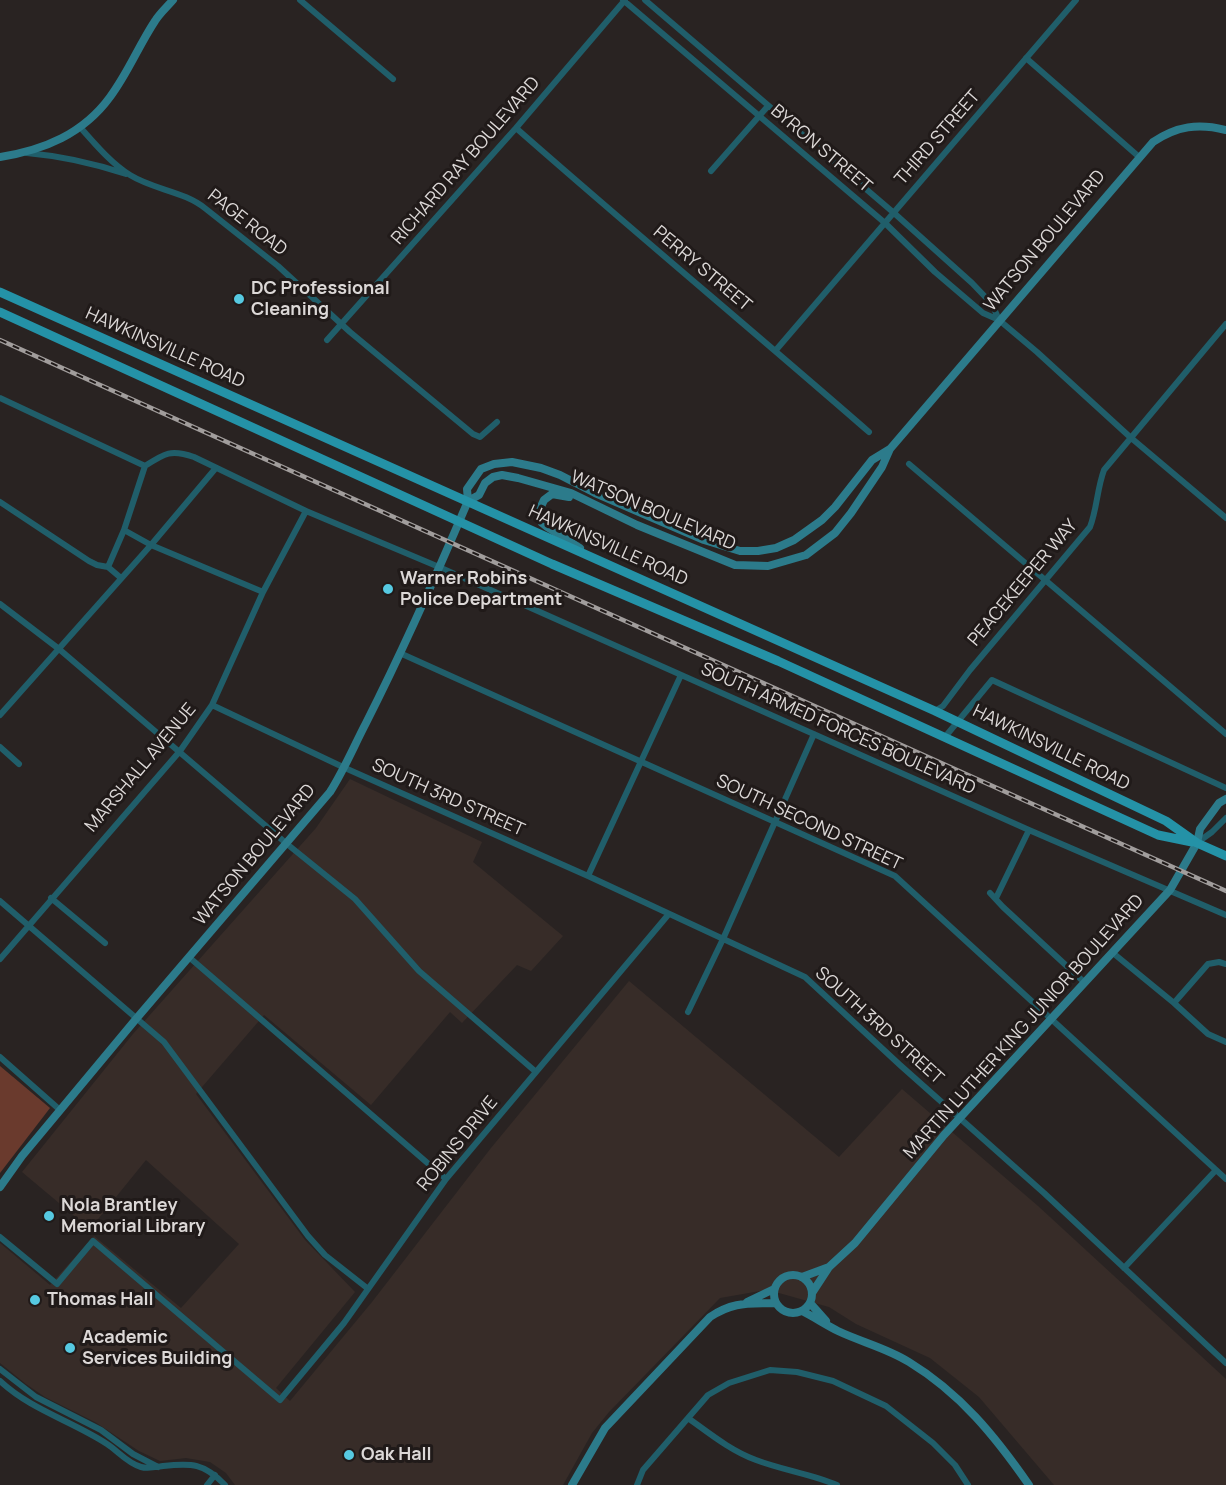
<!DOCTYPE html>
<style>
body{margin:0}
canvas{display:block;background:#292322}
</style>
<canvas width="1226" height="1485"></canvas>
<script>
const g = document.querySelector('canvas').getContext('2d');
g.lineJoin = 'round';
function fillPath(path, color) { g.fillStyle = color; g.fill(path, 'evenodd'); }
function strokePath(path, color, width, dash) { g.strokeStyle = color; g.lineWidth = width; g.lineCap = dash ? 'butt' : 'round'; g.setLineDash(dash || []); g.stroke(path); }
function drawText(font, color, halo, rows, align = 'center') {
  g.font = font + ' Manrope,sans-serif'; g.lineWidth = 6; g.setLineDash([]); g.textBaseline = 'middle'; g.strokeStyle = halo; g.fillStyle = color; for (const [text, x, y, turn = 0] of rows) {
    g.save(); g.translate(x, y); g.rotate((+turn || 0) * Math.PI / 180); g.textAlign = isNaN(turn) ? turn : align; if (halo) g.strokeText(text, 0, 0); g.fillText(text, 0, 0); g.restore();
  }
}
fillPath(new Path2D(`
 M 350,779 L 482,842 L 473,862 L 563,936 L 531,971 L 517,965 L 462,1023 L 450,1012 L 371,1105 L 264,1015 L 196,1094 L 305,1240 L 355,1292 L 276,1388 L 290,1401 L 372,1302 L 491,1148 L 629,981 L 839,1157 L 902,1089 L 1038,1206 L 1226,1379 L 1226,1485 L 1054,1485 L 979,1397 L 930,1358 L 856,1324 L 829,1307 L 779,1293 L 760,1291 L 720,1298 L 609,1412 L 592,1433 L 563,1485 L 235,1485 L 226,1473 L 210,1462 L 186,1458 L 160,1461 L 139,1451 L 95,1422 L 45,1397 L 26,1384 L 0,1363 L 0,1243 L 50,1285 L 94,1236 L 181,1308 L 239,1244 L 146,1160 L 90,1229 L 22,1172 L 133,1034 L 316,828 Z`), '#372c28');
fillPath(new Path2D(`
 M 0,1066 L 50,1108 L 0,1173 Z`), '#6a3a2d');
strokePath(new Path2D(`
 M 300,0 L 393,79
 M 623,0 L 885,223 L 935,272 L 983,313 L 999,320 L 1037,352 L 1130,437 L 1226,518
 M 645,0 L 894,213 L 972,283 L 992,304 L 999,320
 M 1026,58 L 1138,156
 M 80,127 C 95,144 111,163 130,175 C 154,190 184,191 206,209 L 278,266 L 350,332 L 473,434 L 480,437 L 497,422
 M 516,128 C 633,231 752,330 869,432
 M 27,153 C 61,156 93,163 126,174
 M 711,171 L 768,106
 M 327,340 L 516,128 L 625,0
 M 776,350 L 1076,0
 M 0,398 L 145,466 C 165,453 171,449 194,457 L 306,511 L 439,567 L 1029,830 L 1226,915
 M 909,464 L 1226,734
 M 0,502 L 89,561 L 97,565 L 108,567 L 121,578
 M 124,530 L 151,545 L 263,592
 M 108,567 L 124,530 L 145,466
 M 0,604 L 59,649 L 287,844 L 355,899 L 419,971 L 536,1072
 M 402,654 L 895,876 L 1226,1179
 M 212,705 L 345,768 L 588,876 L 805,977 L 900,1065 L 1044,1193 L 1226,1363
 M 935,711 L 943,706 L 970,670 L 1090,527 C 1097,509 1097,489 1104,470 L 1226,324
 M 0,715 L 151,545 L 215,469
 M 945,737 L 992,680 L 1226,788
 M 0,747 L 19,764
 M 1198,842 L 1212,832 L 1226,818
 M 588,876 L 681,675
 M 990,893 L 1003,907 L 1084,982
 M 51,898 L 105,943
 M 996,898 L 1029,830
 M 0,901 L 164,1042 L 308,1236 L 325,1255 L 367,1288
 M 1113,953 L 1174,1003
 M 190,958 L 446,1179
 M 0,959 L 180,751 L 212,705 L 263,592 L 306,511
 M 1226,964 L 1219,962 L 1208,964 L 1174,1003 L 1208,1034 L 1226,1042
 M 688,1012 L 723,939 L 814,734
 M 0,1057 L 60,1110
 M 0,1237 L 57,1284 L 93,1241 L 280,1400 L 344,1323 L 446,1179 L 668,915
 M 1124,1268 L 1216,1170
 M 0,1369 L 36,1397 L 101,1430 L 133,1454 L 158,1467
 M 0,1381 C 31,1410 72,1421 107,1444 C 118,1451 127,1463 141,1467 C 148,1469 156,1467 163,1466 C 192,1463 204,1463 225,1485
 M 688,1418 C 709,1433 731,1451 756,1460 C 782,1470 811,1474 837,1485
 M 207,1485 L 215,1475
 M 637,1485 L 643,1470 L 708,1395 L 729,1383 L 770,1370 L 797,1372 L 833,1381 L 886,1406 L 933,1443 L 955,1465 L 968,1485`), '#205e6a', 6);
strokePath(new Path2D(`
 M 0,157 C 44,150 83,134 110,97 C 128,73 139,45 155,21 C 160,13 167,7 173,0
 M 569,497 L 552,494 L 544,500 L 538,513 L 542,523 L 547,527 L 580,548
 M 468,501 L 479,495 L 485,483 L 493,477 L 502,475 L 518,478 L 571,493 L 637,525 L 735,565 L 768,566 L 806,555 L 835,533 L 851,513 L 882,467 L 890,449
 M 0,1187 L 22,1156 L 136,1019 L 330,792 C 344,770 354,746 366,723 C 403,650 436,576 468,501 L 467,489 L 481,469 L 494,464 L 512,462 L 541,468 L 560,475 L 595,493 L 704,540 L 740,551 L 758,551 L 776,548 L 794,540 L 822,520 L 835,507 L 872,460 L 890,449 L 1153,142 C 1177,126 1198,123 1226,130
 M774 1294a19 19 0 1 1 38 0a19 19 0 1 1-38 0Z
 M 802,1277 L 829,1267
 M 812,1293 L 829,1267 L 855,1243 L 944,1135 L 1170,890 L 1197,843 L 1200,829 L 1219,803 L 1226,799
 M 747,1302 L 774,1289
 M 810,1303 L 826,1321
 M 802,1311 C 814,1317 826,1325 838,1331 C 861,1342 887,1348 909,1362 C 960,1393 995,1436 1029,1485
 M 572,1485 L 605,1428 L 710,1317 C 734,1301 749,1304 775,1303`), '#2c7b8b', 8);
strokePath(new Path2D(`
 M 0,292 L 935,711 L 1166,821 L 1197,843 L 1226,856
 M 0,312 L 552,564 L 778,661 L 1158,835 L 1192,842`), '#2492a7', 9);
const rail = new Path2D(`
 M 0,340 L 1226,891`);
strokePath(rail, '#a19d9c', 4.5);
strokePath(rail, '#201a19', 2, [7]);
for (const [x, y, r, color] of [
 [239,299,6,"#56c9e1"],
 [388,589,6,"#56c9e1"],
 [49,1216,6,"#56c9e1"],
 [35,1300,6,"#56c9e1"],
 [70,1348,6,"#56c9e1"],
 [349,1455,6,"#56c9e1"]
]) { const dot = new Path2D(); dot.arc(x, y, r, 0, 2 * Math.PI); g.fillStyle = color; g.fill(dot); strokePath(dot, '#201a19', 2); }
drawText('18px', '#dcd8d7', '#201a19', [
 ["THIRD STREET",938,138,-49],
 ["BYRON STREET",821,149,40],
 ["RICHARD RAY BOULEVARD",466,161,-49],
 ["PAGE ROAD",247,223,38],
 ["WATSON BOULEVARD",1045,241,-50],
 ["PERRY STREET",702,269,40],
 ["HAWKINSVILLE ROAD",165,348,24],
 ["WATSON BOULEVARD",653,511,23],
 ["HAWKINSVILLE ROAD",608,546,24],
 ["PEACEKEEPER WAY",1023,583,-50],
 ["SOUTH ARMED FORCES BOULEVARD",838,729,24],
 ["HAWKINSVILLE ROAD",1051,748,26],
 ["MARSHALL AVENUE",141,768,-50],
 ["SOUTH 3RD STREET",448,798,24],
 ["SOUTH SECOND STREET",809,823,25],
 ["WATSON BOULEVARD",255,855,-50],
 ["SOUTH 3RD STREET",879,1026,42],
 ["MARTIN LUTHER KING JUNIOR BOULEVARD",1024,1027,-48],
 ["ROBINS DRIVE",458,1144,-51]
]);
drawText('bold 18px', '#dcd8d7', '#201a19', [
 ["DC Professional",251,289],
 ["Cleaning",251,310],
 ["Warner Robins",400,579],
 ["Police Department",400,600],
 ["Nola Brantley",61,1206],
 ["Memorial Library",61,1227],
 ["Thomas Hall",47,1300],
 ["Academic",82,1338],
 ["Services Building",82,1359],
 ["Oak Hall",361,1455]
], 'left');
</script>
